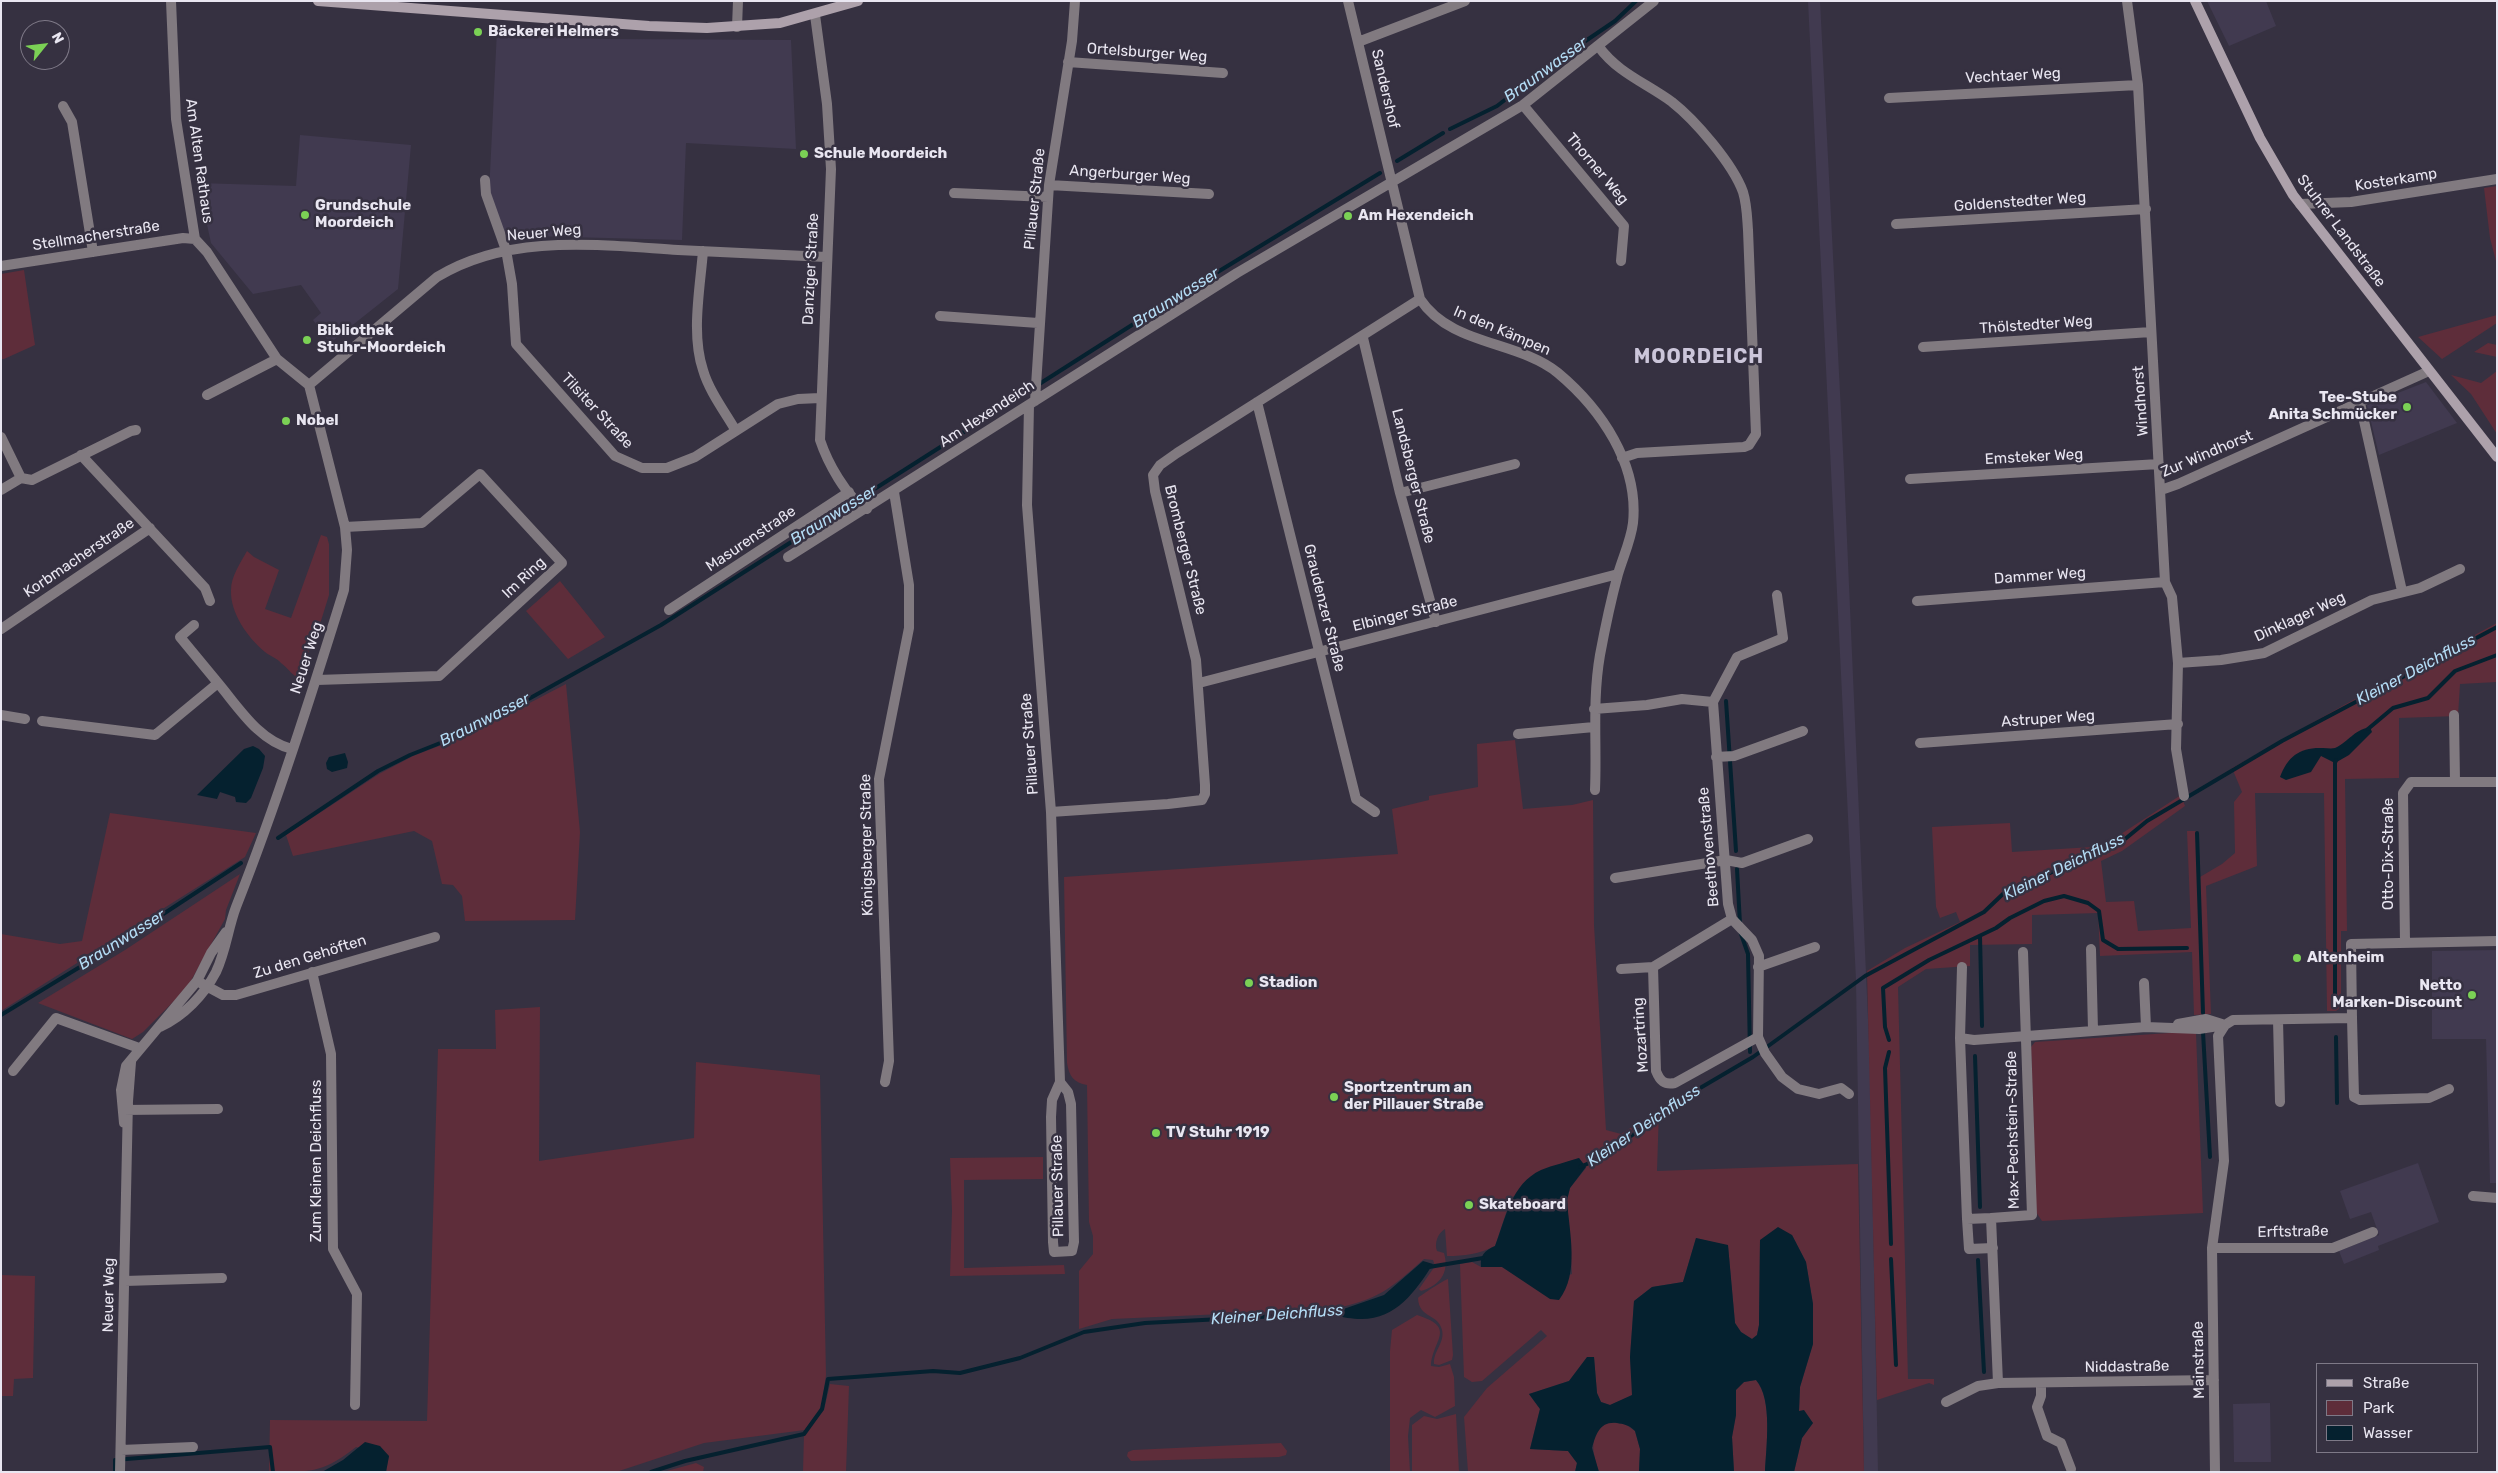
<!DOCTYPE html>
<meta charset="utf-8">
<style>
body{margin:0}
#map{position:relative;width:2498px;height:1473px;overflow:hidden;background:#363141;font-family:Rubik,sans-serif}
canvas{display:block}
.frame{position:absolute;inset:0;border:2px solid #e9e6f1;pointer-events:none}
.legend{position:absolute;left:2316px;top:1363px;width:162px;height:90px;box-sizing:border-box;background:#363141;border:1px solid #7e7987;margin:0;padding:6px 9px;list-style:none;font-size:15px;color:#e9e6f1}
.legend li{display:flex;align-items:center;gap:10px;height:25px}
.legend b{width:25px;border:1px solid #7e7987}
.north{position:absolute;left:20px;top:20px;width:50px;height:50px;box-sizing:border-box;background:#363141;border:1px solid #7e7987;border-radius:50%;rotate:61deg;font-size:14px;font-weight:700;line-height:20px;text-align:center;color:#e9e6f1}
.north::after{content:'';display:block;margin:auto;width:18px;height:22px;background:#7bd155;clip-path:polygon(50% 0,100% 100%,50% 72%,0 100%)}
</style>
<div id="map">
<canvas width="2498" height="1473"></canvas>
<div class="frame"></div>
<ul class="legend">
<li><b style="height:6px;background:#ada1ab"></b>Straße</li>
<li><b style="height:14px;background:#5e2d3a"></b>Park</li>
<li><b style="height:14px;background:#05212f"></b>Wasser</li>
</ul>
<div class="north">N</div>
</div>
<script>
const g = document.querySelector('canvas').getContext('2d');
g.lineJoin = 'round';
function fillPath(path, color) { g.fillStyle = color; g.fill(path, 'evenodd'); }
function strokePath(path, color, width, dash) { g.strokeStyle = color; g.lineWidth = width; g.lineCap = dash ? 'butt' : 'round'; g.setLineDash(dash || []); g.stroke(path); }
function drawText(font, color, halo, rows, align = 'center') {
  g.font = font + ' Rubik,sans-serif'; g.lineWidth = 5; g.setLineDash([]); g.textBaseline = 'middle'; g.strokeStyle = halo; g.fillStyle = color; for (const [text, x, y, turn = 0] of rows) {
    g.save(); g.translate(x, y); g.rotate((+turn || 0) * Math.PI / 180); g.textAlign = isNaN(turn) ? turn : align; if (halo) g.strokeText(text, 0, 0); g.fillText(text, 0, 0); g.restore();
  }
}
fillPath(new Path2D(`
 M 1808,1 L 1820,1 L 1844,471 L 1870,1065 L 1878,1472 L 1864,1472 L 1856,980 Z
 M 2207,1 L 2266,1 L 2276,26 L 2229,46 Z
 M 497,30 L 523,32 L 536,36 L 610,39 L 791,40 L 796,149 L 686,143 L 682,240 L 532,236 L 507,242 L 489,194 Z
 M 300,135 L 411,145 L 398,289 L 330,343 L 313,320 L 321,313 L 301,285 L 253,294 L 211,243 L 198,183 L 296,186 Z
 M 2426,382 L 2457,423 L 2379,455 L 2367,405 Z
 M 2497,950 L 2497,1183 L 2490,1183 L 2486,1039 L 2432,1039 L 2432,951 Z
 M 2418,1163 L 2439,1222 L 2378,1246 L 2379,1250 L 2344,1264 L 2339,1251 L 2379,1235 L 2371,1212 L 2350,1219 L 2340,1191 Z
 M 2270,1403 L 2271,1462 L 2234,1462 L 2233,1404 Z`), '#413a50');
fillPath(new Path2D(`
 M 2497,186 L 2497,265 L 2490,238 L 2484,188 Z
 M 24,270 L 35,345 L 4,359 L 1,359 L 1,274 Z
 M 2497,315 L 2497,323 L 2442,359 L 2418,337 Z
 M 2488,343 L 2497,345 L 2497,357 L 2474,352 Z
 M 2497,371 L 2497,434 L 2471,394 L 2451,375 L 2481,383 Z
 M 321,535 L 327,537 L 329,544 L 329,595 L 320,624 L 298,678 C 290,673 288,668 281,663 C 277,658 270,656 265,652 C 248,638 230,613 231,590 C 231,576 241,562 247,551 L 254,557 L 279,570 L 265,609 L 291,618 Z
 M 560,581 L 605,637 L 568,659 L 526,611 Z
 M 2497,623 L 2497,682 L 2460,684 L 2458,716 L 2399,718 L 2399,778 L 2345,779 L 2347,931 L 2341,931 L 2341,1007 L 2336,1011 L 2327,1011 L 2324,793 L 2255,793 L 2257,866 L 2206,886 L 2211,1014 L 2194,1015 L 2192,952 L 2100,956 L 2098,913 L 2032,915 L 2032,944 L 1970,945 L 1970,966 L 1926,969 L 1898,987 L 1908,1379 L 1934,1379 L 1934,1385 L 1929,1383 L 1877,1400 L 1867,971 L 1905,948 L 1960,922 L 1956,912 L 1940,918 L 1936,907 L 1932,827 L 2010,823 L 2012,852 L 2092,847 L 2104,845 L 2181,795 L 2185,806 L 2122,851 L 2101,861 L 2106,902 L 2134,901 L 2138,931 L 2191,928 L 2187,831 L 2198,831 L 2200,877 L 2222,864 L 2235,853 L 2234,802 L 2242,792 L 2232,768 L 2344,705 Z
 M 566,684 L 580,832 L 575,920 L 465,921 L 462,896 L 453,885 L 442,884 L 432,841 L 414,831 L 293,856 L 286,835 L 379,774 L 413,756 L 470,734 Z
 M 1515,740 L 1523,809 L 1572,805 L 1593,800 L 1594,925 L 1606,1130 L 1621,1134 L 1659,1110 L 1657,1171 L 1858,1164 L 1864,1472 L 1794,1472 L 1802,1438 L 1813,1423 L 1799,1411 L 1800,1387 L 1813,1344 L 1813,1304 L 1806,1262 L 1792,1235 L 1760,1240 L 1759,1325 L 1757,1335 L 1752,1339 L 1741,1332 L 1735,1323 L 1728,1246 L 1696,1238 L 1683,1282 L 1652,1287 L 1634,1301 L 1630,1357 L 1633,1395 L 1610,1405 L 1601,1402 L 1597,1393 L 1594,1357 L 1587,1358 L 1569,1381 L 1529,1394 L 1540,1409 L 1530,1449 L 1568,1451 L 1577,1463 L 1575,1472 L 1468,1472 L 1464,1417 L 1487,1388 L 1547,1336 L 1541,1330 L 1482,1381 L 1472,1382 L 1464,1377 L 1460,1264 L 1472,1262 L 1481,1267 L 1502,1267 L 1535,1287 L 1572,1274 L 1567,1200 L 1570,1188 L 1586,1168 L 1579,1158 L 1562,1164 L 1511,1198 L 1495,1246 C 1479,1254 1465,1256 1447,1256 L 1445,1229 C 1438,1233 1434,1243 1437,1251 L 1444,1253 C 1450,1273 1439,1286 1421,1291 L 1419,1289 L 1435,1266 L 1433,1260 L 1424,1259 C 1389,1290 1379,1299 1333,1309 L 1112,1319 L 1079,1329 L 1079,1271 L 1093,1254 L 1093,1236 L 1089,1222 L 1087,1085 C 1074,1083 1069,1076 1067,1063 L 1064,877 L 1398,854 L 1392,809 L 1429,800 L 1429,796 L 1478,787 L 1477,744 Z
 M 110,813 L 256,833 L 245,857 L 1,1011 L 1,934 L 60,944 L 82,941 Z
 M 240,874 L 226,910 L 225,919 L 187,988 L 143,1032 L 132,1039 L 38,1003 L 125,950 Z
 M 540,1007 L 539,1161 L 694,1138 L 696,1062 L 820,1075 L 826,1375 L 821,1409 L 805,1430 L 704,1443 L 616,1472 L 386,1472 L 389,1456 L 356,1447 C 323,1473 311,1472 269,1472 L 270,1420 L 427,1421 L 438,1049 L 496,1049 L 495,1010 Z
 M 2184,1032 L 2196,1033 L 2203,1213 L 2042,1221 L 2036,1212 L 2031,1047 L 2035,1042 Z
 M 1043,1157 L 1043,1179 L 964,1180 L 964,1268 L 1064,1265 L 1065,1274 L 950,1276 L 952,1211 L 950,1158 Z
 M 1,1275 L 35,1276 L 33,1378 L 14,1379 L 13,1396 L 1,1396 Z
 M 1448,1279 L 1453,1355 L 1452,1360 L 1439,1365 L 1434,1364 C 1433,1351 1445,1343 1442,1330 C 1438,1313 1419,1319 1418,1298 C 1421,1295 1444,1280 1448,1279 Z
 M 1417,1315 C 1458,1328 1432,1340 1431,1366 L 1439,1367 L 1450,1364 L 1454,1377 L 1455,1406 L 1435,1417 L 1421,1410 L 1410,1418 L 1408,1436 L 1410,1472 L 1390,1472 L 1390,1351 L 1392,1330 Z
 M 1756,1380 C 1773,1400 1766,1447 1765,1472 L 1734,1472 L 1732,1437 L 1736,1415 L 1736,1389 L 1744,1382 Z
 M 830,1384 L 849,1386 L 846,1472 L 803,1472 L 804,1434 L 824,1410 Z
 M 1456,1414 L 1459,1472 L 1412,1472 L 1412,1425 L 1424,1416 L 1437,1419 Z
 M 1608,1422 L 1625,1424 L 1635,1431 L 1640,1449 L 1639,1472 L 1599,1472 C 1593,1454 1587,1433 1608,1422 Z
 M 1281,1443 L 1287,1451 L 1286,1455 L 1279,1457 L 1131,1461 L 1127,1456 L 1128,1452 L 1133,1450 Z
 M 696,1463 L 704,1467 L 703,1472 L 663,1472 Z`), '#5e2d3a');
fillPath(new Path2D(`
 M 2370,727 L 2372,732 L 2349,755 L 2335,763 L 2321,756 L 2311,772 L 2286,780 L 2280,777 C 2288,756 2300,747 2323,748 C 2327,748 2331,749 2335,748 C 2350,741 2352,731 2370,727 Z
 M 253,746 L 259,749 L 265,756 L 263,768 L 251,798 L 246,803 L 236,802 L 235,797 L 220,792 L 217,799 L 197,795 L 244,749 Z
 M 345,753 L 348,762 L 347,768 L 332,772 L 327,769 L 326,763 L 329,757 Z
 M 1579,1158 L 1586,1167 L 1570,1188 L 1567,1200 C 1569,1232 1580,1273 1559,1300 L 1550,1299 L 1502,1267 L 1481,1267 C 1480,1255 1484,1251 1495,1246 C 1506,1218 1511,1184 1541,1170 C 1553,1165 1567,1162 1579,1158 Z
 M 1778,1227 L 1792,1235 L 1806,1262 L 1813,1304 L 1813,1344 L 1800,1387 L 1799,1411 L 1804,1410 L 1813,1423 L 1802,1438 L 1794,1472 L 1765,1472 C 1766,1448 1773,1399 1756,1380 L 1744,1382 L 1736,1390 L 1736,1415 L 1732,1437 L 1734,1472 L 1639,1472 L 1640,1449 L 1635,1431 C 1629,1425 1624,1424 1617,1423 C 1600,1421 1596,1434 1592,1448 L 1599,1472 L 1575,1472 L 1577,1463 L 1568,1451 L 1530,1449 L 1540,1409 L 1529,1394 L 1569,1381 L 1587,1357 L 1594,1357 L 1597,1393 L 1601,1402 L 1610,1405 L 1632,1395 L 1630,1357 L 1634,1301 L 1652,1287 L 1683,1282 L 1696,1238 L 1728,1245 L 1735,1323 L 1741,1332 L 1752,1339 L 1757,1335 L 1759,1325 L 1760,1240 Z
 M 1423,1261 L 1433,1264 C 1415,1292 1395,1321 1358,1319 C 1348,1318 1341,1318 1332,1313 L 1384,1295 Z
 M 365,1442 L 380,1446 L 389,1456 L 386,1472 L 322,1472 L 343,1460 Z`), '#05212f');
strokePath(new Path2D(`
 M 1450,129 L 1497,106 L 1550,65 L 1615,21 L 1636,1
 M 1397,161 L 1443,133
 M 1726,701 L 1736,851
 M 2368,729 L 2393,708 L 2428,698 L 2455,671 L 2497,655
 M 2197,833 L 2203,1013
 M 278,838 L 378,771 L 410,755 L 473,730 L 661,625 L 1157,309 L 1380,173
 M 1737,869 L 1740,924
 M 1740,931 L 1748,954 L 1750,1052
 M 1980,936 L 1982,1026
 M 2335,1005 L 2335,763 L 2336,760
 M 1,1015 L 116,945 L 241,863
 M 2203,1032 L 2210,1157
 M 2336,1037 L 2337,1103
 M 1889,1040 L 1885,1027 L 1883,988 L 1929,960 L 1996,928 L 2010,918 L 2044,901 L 2064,896 L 2088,903 L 2099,911 L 2103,940 L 2118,949 L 2187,948
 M 1889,1052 L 1885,1068 L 1891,1244
 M 1975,1056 L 1980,1207
 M 1580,1167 L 1603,1157 L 1678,1101 L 1753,1057 L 1865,976 L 1984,912 L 2005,892 L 2119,844 L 2147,821 L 2282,741 L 2497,627
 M 1891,1259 L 1896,1365
 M 1978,1260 L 1984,1372
 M 1429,1267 L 1483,1258
 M 115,1472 L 115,1460 L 270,1447 L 273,1472
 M 651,1472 L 685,1461 L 804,1434 L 822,1409 L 828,1379 L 933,1371 L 960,1373 L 1020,1358 L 1084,1332 L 1145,1323 L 1336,1313`), '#05212f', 4);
strokePath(new Path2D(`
 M 1348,1 L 1420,299 C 1451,346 1517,340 1558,373 C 1601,409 1639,464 1633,523 C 1631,540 1623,557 1618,574 C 1611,600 1605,628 1600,655 C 1592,701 1597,745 1595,790
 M 2127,1 L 2138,85 L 2165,582 L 2172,597 L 2178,663 L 2176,749 L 2184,796
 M 815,15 L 827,104 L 831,169 L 820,440 C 827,461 846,498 867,509
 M 737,27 L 738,1
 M 1358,42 L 1465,1
 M 1599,47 C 1618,73 1646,83 1672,102 C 1695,120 1733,164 1743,192 C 1747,205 1747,217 1748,230 L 1756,434 L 1749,445 L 1744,447 L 1637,453 L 1622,458
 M 1068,62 L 1223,73
 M 1889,98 L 2138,85
 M 1523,105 L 1624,226 L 1621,261
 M 63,106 L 72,122 L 93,252
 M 485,180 L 486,194 L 506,250 L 512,284 L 516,344 L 615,456 L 642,468 L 667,468 L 695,457 L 778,404 L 798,399 L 820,398
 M 1049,185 L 1209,194
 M 954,193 L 1048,197
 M 2300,204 L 2351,202 L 2497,179
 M 1896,224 L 2146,209
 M 703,251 C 700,289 691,334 703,370 C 709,391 725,412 736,431
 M 1,266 L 183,238 L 195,239
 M 940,316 L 1038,323
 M 1363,338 L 1400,493 L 1436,622
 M 1923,347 L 2151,332
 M 309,385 L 437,277 C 509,233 598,245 678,250 C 728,252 777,255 826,257
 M 207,395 L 277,359
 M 1035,401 L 1049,185 L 1072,41 L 1075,1
 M 1257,402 L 1356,799 L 1375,812
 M 2360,403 L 2402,591
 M 1029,405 L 1027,505 L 1051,812 L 1060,1082 L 1052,1100 L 1051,1117 L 1053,1242 L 1054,1252 L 1072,1251 L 1074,1242 L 1071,1104 L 1068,1092 L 1060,1082
 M 1,437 L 21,478
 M 81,455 L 205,588 L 210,601
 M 1910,479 L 2159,464
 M 1,490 L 21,478 L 32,480 L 131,431 L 136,430
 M 2161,490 L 2178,484 L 2429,371
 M 1400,493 L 1515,464
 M 788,557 L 1237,273 L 1523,105 L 1654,1
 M 1917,601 L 2165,582
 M 669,610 L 849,492
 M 194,625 L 180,637 L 218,683
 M 1,629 L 150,528
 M 2178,663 L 2221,660 L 2264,653 L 2372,600 L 2420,588 L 2460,569
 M 317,680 L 439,676 L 562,563 L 480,474 L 422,523 L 345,527
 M 1199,683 L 1618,574
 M 1713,702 L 1737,657 L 1783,638 L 1777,595
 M 1594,709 L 1647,705 L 1682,699 L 1713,702 L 1728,904 L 1732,919 L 1752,940 L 1759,956 L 1758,1037 L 1765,1053 L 1782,1077 L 1798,1089 L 1819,1094 L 1841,1088 L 1849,1094
 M 1,715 L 25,719
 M 2454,715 L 2455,782
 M 42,721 L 155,735 L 218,683 C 239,708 259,741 292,749
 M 1518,734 L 1594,727
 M 1920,743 L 2178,724
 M 1716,757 L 1734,756 L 1803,731
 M 1051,812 L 1168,804 L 1202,800 L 1205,794 L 1205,785 L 1196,660 L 1155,491 L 1153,475 L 1160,465 L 1177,453 L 1420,299
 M 1615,878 L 1726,860 L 1742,863 L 1808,839
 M 1732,919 L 1653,967 L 1656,1071 C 1660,1081 1664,1085 1675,1083 L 1758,1037
 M 2405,942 L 2403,793 L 2411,782 L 2497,782
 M 2091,949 L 2093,1030
 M 1758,967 L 1815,947
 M 1962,967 L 1960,1038 L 1967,1219 L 1991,1218 L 1998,1383
 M 1621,969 L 1653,967
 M 312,972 L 331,1054 L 333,1249 L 357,1294 L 355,1405
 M 197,981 L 223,995 L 236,995 L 435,937
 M 2144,983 L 2146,1027
 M 2352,1018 L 2354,1097 L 2360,1100 L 2429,1098 L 2449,1089
 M 2278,1020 L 2280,1102
 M 2178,1024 L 2206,1019 L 2222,1024
 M 160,1027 C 184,1016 204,995 216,972 C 226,951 228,928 236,907 C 277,803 311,696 344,590 L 347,550 L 345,527 L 309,385 L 277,359 L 207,252 L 195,239 L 176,119 L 171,1
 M 1960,1038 L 1974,1040 L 2146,1027 L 2199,1029 L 2225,1025
 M 13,1071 L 56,1018 L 139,1048
 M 885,1082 L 889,1061 L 879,779 L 909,628 L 909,585 L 894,492
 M 123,1110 L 218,1109
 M 124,1123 L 121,1090 L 126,1066 L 197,981 L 211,953 L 226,932
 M 2473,1196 L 2497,1198
 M 1991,1218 L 2032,1215 L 2023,952
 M 1967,1219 L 1969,1249 L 1993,1248
 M 2212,1248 L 2333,1248 L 2373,1232
 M 125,1281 L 222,1278
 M 2041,1383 L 2041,1396 L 2037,1407 L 2047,1436 L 2061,1443 L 2071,1469
 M 1946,1402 L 1978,1386 L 1998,1383 L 2214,1380
 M 121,1450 L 193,1447
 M 120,1472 L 128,1101 L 131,1062
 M 2215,1472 L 2212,1248 L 2224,1161 L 2218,1036 L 2225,1025 L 2233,1020 L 2352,1018 L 2351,944 L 2497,941`), '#817a80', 10);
strokePath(new Path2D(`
 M 318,1 L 649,26 L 707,28 L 780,23 L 858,1
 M 2195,1 L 2260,138 L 2293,195 L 2497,457`), '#ada1ab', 10);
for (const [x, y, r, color] of [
 [478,32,5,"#7bd155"],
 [804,154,5,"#7bd155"],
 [305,215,5,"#7bd155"],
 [1348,216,5,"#7bd155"],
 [307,340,5,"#7bd155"],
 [2407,407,5,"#7bd155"],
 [286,421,5,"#7bd155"],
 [2297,958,5,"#7bd155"],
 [1249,983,5,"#7bd155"],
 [2472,995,5,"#7bd155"],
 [1334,1097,5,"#7bd155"],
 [1156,1133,5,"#7bd155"],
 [1469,1205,5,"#7bd155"]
]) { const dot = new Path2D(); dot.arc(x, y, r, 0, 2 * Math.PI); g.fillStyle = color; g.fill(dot); strokePath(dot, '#363141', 2); }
drawText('bold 15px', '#e9e6f1', '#363141', [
 ["Bäckerei Helmers",488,32],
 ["Schule Moordeich",814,154],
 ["Grundschule",315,206],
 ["Moordeich",315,223],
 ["Am Hexendeich",1358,216],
 ["Bibliothek",317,331],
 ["Stuhr-Moordeich",317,348],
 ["Tee-Stube",2397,398,"right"],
 ["Anita Schmücker",2397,415,"right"],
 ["Nobel",296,421],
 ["Altenheim",2307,958],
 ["Stadion",1259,983],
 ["Netto",2462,986,"right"],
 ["Marken-Discount",2462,1003,"right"],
 ["Sportzentrum an",1344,1088],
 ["der Pillauer Straße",1344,1105],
 ["TV Stuhr 1919",1166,1133],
 ["Skateboard",1479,1205]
], 'left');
drawText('15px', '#e9e6f1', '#363141', [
 ["Ortelsburger Weg",1147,53,4],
 ["Vechtaer Weg",2013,76,-3],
 ["Sandershof",1385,89,77],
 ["Am Alten Rathaus",199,161,82],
 ["Thorner Weg",1597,169,50],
 ["Angerburger Weg",1130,175,4],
 ["Kosterkamp",2396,180,-9],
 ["Pillauer Straße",1035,199,-84],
 ["Goldenstedter Weg",2020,202,-4],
 ["Stuhrer Landstraße",2341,231,53],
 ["Neuer Weg",544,233,-5],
 ["Stellmacherstraße",96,236,-9],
 ["Danziger Straße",811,269,-87],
 ["Thölstedter Weg",2036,325,-4],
 ["In den Kämpen",1502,331,23],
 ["Windhorst",2141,401,-94],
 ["Tilsiter Straße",597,411,47],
 ["Am Hexendeich",987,414,-33],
 ["Zur Windhorst",2207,454,-23],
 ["Emsteker Weg",2034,457,-3],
 ["Landsberger Straße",1413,476,76],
 ["Masurenstraße",751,539,-34],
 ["Bromberger Straße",1185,550,76],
 ["Korbmacherstraße",79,558,-34],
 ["Dammer Weg",2040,576,-4],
 ["Im Ring",524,578,-43],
 ["Graudenzer Straße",1324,608,76],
 ["Elbinger Straße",1405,614,-14],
 ["Dinklager Weg",2300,617,-25],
 ["Neuer Weg",307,658,-72],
 ["Astruper Weg",2048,719,-4],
 ["Pillauer Straße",1030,744,-94],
 ["Königsberger Straße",867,845,-91],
 ["Beethovenstraße",1709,847,-95],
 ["Otto-Dix-Straße",2389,854,-90],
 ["Zu den Gehöften",310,957,-17],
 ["Mozartring",1641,1035,-94],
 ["Max-Pechstein-Straße",2013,1130,-91],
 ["Zum Kleinen Deichfluss",317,1161,-90],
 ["Pillauer Straße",1058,1186,-91],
 ["Erftstraße",2293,1232,-1],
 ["Neuer Weg",109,1295,-89],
 ["Mainstraße",2199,1360,-91],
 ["Niddastraße",2127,1367,-1]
]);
drawText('italic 16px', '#b4dcf5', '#363141', [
 ["Braunwasser",1546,70,-36],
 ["Braunwasser",1176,298,-32],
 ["Braunwasser",834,515,-32],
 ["Kleiner Deichfluss",2416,670,-28],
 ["Braunwasser",485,720,-27],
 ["Kleiner Deichfluss",2064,867,-26],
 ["Braunwasser",122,940,-32],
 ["Kleiner Deichfluss",1644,1126,-34],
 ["Kleiner Deichfluss",1277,1315,-4]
]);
g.letterSpacing = '1px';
drawText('bold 20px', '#ccc6da', '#363141', [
 ["MOORDEICH",1699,357]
]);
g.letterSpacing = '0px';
</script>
